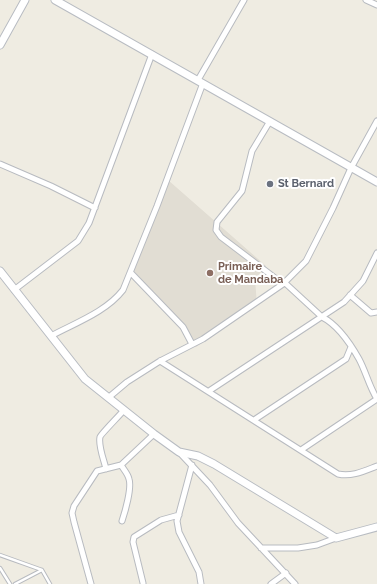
<!DOCTYPE html>
<style>
body{margin:0}
canvas{display:block;background:#efece2}
</style>
<canvas width="377" height="584"></canvas>
<script>
const g = document.querySelector('canvas').getContext('2d');
g.lineJoin = 'round';
function fillPath(path, color) { g.fillStyle = color; g.fill(path, 'evenodd'); }
function strokePath(path, color, width, dash) { g.strokeStyle = color; g.lineWidth = width; g.lineCap = dash ? 'butt' : 'round'; g.setLineDash(dash || []); g.stroke(path); }
function drawText(font, color, halo, rows, align = 'center') {
  g.font = font + ' Raleway,sans-serif'; g.lineWidth = 4; g.setLineDash([]); g.textBaseline = 'middle'; g.strokeStyle = halo; g.fillStyle = color; for (const [text, x, y, turn = 0] of rows) {
    g.save(); g.translate(x, y); g.rotate((+turn || 0) * Math.PI / 180); g.textAlign = isNaN(turn) ? turn : align; if (halo) g.strokeText(text, 0, 0); g.fillText(text, 0, 0); g.restore();
  }
}
fillPath(new Path2D(`
 M 168,180 L 266,266 L 255,279 L 257,305 L 196,347 L 182,323 L 132,269 Z`), '#e1ddd3');
const lane = new Path2D(`
 M 0,555 L 42,570 L 50,584
 M 0,568 L 10,584
 M 15,584 L 42,570`);
const street = new Path2D(`
 M 366,0 L 377,5
 M 198,80 L 244,0
 M 270,121 L 252,151 L 242,191 L 217,222 L 216,230 L 221,237 L 283,284
 M 0,164 L 51,186 L 95,208
 M 131,273 L 183,327 L 192,344
 M 284,282 L 322,317 C 338,325 350,343 359,359 C 366,372 369,386 377,399
 M 14,290 L 78,241 L 89,223 L 152,54
 M 350,295 L 371,313 L 377,312
 M 51,336 C 75,323 106,312 123,290 L 157,206 L 203,83
 M 160,361 L 338,474 C 352,477 364,471 377,466
 M 209,391 L 344,302 L 363,281 L 377,253
 M 108,398 L 127,382 L 160,361 L 203,339 L 283,284 L 306,261 L 333,208 L 351,168 L 377,121
 M 254,420 L 340,363 L 346,359 L 351,347
 M 301,450 L 377,399
 M 179,452 L 210,485 L 238,523 L 295,584
 M 121,465 C 124,470 128,474 129,479 C 132,488 125,512 122,521
 M 192,465 L 177,521 L 179,532 L 199,572 L 201,584
 M 106,469 C 104,460 98,446 100,437 C 101,434 120,415 124,410
 M 261,548 L 298,548 L 317,545 L 336,538
 M 143,583 L 133,542 L 134,537 L 161,520 L 179,515
 M 91,584 L 74,522 L 72,513 L 74,506 L 97,471 L 121,465 L 154,434
 M 271,584 L 286,573`);
const secondary = new Path2D(`
 M 55,0 L 377,182
 M 0,45 L 25,0
 M 0,271 L 85,379 L 154,434 L 179,452 L 198,456 L 214,464 L 336,538 L 377,527`);
strokePath(lane, '#b8bbc0', 4.5);
strokePath(street, '#b8bbc0', 7);
strokePath(secondary, '#b8bcc2', 9);
strokePath(lane, '#fff', 2.5);
strokePath(street, '#fff', 5);
strokePath(secondary, '#fff', 7);
for (const [x, y, r, color] of [
 [270,184,4,"#6b7280"],
 [210,273,4,"#8d6e63"]
]) { const dot = new Path2D(); dot.arc(x, y, r, 0, 2 * Math.PI); g.fillStyle = color; g.fill(dot); strokePath(dot, '#fff', 1.5); }
drawText('bold 11px', '#5b616d', '#fff', [
 ["St Bernard",278,184]
], 'left');
drawText('bold 11px', '#785e54', '#fff', [
 ["Primaire",218,267],
 ["de Mandaba",218,280]
], 'left');
</script>
